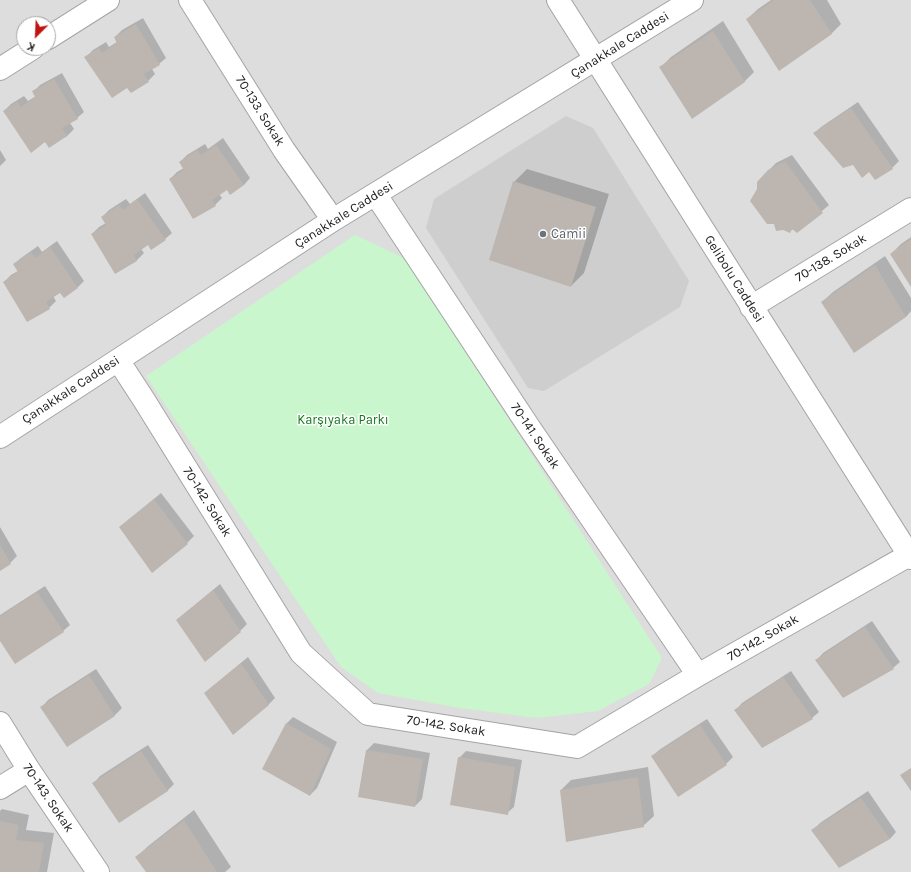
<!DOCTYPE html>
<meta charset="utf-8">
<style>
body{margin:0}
#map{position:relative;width:911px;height:872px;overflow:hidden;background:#f0ede8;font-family:Karla,sans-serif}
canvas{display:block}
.north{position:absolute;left:16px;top:16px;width:40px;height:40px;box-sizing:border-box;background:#fff;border:1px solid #a6a6a6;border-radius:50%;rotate:204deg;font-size:11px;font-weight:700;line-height:16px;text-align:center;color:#202020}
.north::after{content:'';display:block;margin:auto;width:14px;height:18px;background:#c1130f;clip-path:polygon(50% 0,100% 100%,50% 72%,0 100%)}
</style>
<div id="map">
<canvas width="911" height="872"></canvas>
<div class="north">K</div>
</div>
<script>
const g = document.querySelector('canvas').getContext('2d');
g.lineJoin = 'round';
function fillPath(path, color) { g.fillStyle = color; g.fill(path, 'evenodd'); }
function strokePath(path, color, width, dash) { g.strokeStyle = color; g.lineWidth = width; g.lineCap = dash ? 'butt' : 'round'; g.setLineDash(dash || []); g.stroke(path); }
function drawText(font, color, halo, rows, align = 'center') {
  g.font = font + ' Karla,sans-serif'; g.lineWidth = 3; g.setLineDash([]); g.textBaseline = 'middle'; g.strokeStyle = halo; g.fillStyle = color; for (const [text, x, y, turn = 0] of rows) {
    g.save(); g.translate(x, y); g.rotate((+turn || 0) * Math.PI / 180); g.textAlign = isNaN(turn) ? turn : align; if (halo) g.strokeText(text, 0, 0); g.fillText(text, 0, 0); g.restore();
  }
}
fillPath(new Path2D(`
 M 0,0 L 911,0 L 911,872 L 0,872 ZM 24,24 L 48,24 L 48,48 L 24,48 Z`), '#dedddd');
fillPath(new Path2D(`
 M 566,116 L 593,128 L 689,281 L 680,307 L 544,391 L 528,388 L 426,228 L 434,199 Z`), '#cecece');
fillPath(new Path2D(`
 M 355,235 L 406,259 L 662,658 L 649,684 L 598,711 L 537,718 L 460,708 L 378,693 L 341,667 L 146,376 Z`), '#c9f6cd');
fillPath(new Path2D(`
 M 771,0 L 827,0 L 841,24 L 831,34 L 747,19 L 758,9 Z
 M 143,18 L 166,58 L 159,64 L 152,69 L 155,74 L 148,81 L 127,87 L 86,57 L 93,50 L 106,42 L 109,47 L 117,42 L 115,37 L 122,30 Z
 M 723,21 L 754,72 L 744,82 L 661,67 L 671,57 Z
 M 62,73 L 84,112 L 77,118 L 70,123 L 74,129 L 67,136 L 50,146 L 45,141 L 4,111 L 11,104 L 24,96 L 28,101 L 36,96 L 33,92 L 40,85 Z
 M 858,102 L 899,161 L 892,168 L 876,178 L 869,171 L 854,164 L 815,133 L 821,127 Z
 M 223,138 L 250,178 L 244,185 L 227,188 L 219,194 L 222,198 L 215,205 L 170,179 L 177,172 L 184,168 L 180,162 L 187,155 L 205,144 L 208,149 Z
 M 0,150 L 6,160 L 0,166 Z
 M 792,155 L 829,205 L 797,232 L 793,229 L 789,232 L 769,170 L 776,163 Z
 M 527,169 L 609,194 L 584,273 L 571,286 L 514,182 Z
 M 145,193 L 172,233 L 165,239 L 149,243 L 141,249 L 144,253 L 137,260 L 115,273 L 92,234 L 99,227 L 106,223 L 102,217 L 109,210 L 126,199 L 130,204 Z
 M 911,237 L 911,285 L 891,254 L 901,244 Z
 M 57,241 L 84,281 L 78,287 L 61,291 L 53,296 L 56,301 L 49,308 L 4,282 L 11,275 L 18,271 L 14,264 L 21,258 L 38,246 L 42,252 Z
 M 885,256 L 911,298 L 911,311 L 906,317 L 822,302 L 833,292 Z
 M 161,493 L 194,536 L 187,543 L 120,527 Z
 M 0,527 L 17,556 L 10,563 L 0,569 Z
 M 220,584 L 247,624 L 240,631 L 177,620 Z
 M 45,586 L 70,625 L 63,631 L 0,639 L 0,615 Z
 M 872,621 L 900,662 L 893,668 L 817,660 L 823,653 Z
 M 248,657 L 275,698 L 268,705 L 212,687 Z
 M 96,669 L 122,708 L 115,715 L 67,746 L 42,707 L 48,700 Z
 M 791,671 L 819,712 L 812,718 L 736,710 L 742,703 Z
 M 293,717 L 337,742 L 317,788 L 310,795 L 286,724 Z
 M 707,719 L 733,757 L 726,764 L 653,756 L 659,750 Z
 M 374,743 L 430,753 L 422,799 L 415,806 L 359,796 L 367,750 Z
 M 148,745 L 174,784 L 167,791 L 94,783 L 100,776 Z
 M 466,751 L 522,760 L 514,807 L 507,813 L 459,758 Z
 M 648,767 L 654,816 L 643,826 L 561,790 L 571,780 Z
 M 868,791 L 896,832 L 890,839 L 813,830 L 820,823 Z
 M 2,809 L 29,815 L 26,830 L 54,833 L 47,872 L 0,872 L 0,811 Z
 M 194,810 L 231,867 L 225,872 L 147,872 L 137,857 L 147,847 Z`), '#0003');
fillPath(new Path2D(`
 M 774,0 L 810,0 L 832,34 L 779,71 L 746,19 Z
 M 136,24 L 160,65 L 144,74 L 149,82 L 131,93 L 127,88 L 112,98 L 84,57 L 99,48 L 102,53 L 117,43 L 114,37 Z
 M 713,31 L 745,82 L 692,119 L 659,67 Z
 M 54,79 L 78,119 L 62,128 L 67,136 L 49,148 L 45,142 L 31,153 L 3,111 L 17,102 L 21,107 L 35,97 L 32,91 Z
 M 851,108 L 893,169 L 875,180 L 869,172 L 862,178 L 853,165 L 843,168 L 813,133 Z
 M 216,145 L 244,185 L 230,195 L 227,190 L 212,200 L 216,206 L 193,219 L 169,179 L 184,170 L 179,162 L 197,150 L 201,155 Z
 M 785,161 L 823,213 L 797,233 L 792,229 L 790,233 L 783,230 L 776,231 L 774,224 L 767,224 L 750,201 L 757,189 L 757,182 L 768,170 Z
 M 513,181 L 596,207 L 571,287 L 489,260 Z
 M 137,199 L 166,240 L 151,250 L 148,245 L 134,255 L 137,261 L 115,274 L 91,234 L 106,225 L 101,217 L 119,205 L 123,210 Z
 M 911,239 L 911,287 L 890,254 Z
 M 50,247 L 78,288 L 64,298 L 60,293 L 46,302 L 50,309 L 27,322 L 3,282 L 18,272 L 13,264 L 31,252 L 35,258 Z
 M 875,265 L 906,317 L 854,353 L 821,302 Z
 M 154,499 L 188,544 L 152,573 L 119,527 Z
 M 0,545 L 11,564 L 0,571 Z
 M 213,590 L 241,632 L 205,662 L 176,620 Z
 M 37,592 L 64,632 L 15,664 L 0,641 L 0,616 Z
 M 865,627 L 894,669 L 843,698 L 815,660 Z
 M 241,663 L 269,705 L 233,735 L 204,693 Z
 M 89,675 L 115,716 L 67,747 L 40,707 Z
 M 783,677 L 813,719 L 762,748 L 734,710 Z
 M 286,723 L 331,749 L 310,796 L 262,769 Z
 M 700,725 L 727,765 L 678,797 L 651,756 Z
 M 366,750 L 423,759 L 415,807 L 358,797 Z
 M 141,751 L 168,791 L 119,823 L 92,783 Z
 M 458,757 L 515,767 L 508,815 L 450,805 Z
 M 911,768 L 911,791 L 900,775 Z
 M 638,777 L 644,827 L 566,842 L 560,790 Z
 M 861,798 L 890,839 L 839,868 L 811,830 Z
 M 184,820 L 217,872 L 146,872 L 135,857 Z
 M 0,821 L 19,825 L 16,840 L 44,843 L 39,872 L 0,872 Z`), '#bdb6b0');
const minor = new Path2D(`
 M 190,0 L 284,150 L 333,220
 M 558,0 L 911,558
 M 48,38 L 108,0
 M 0,69 L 33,48
 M 376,195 L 529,427 L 698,675
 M 751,307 L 911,209
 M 118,360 L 144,400 L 301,653 L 368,714 L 577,747 L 698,675 L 911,554
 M 0,437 L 333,220 L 692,0
 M 0,723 L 29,770 L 98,872
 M 0,788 L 29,770`);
strokePath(minor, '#a4a4a4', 24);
strokePath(minor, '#fff', 22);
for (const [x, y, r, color] of [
 [543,234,4,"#6b7280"]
]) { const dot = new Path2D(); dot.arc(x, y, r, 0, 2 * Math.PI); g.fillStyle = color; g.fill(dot); strokePath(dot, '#fff', 1.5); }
drawText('13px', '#202020', '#fff', [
 ["Çanakkale Caddesi",620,45,-32],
 ["70-133. Sokak",260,111,58],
 ["Çanakkale Caddesi",344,215,-32],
 ["70-138. Sokak",831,258,-31],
 ["Gelibolu Caddesi",734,279,58],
 ["Çanakkale Caddesi",71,390,-33],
 ["70-141. Sokak",535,436,56],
 ["70-142. Sokak",207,502,58],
 ["70-142. Sokak",763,638,-30],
 ["70-142. Sokak",446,726,9],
 ["70-143. Sokak",48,798,56]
]);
drawText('13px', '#5b616d', '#fff', [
 ["Camii",551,234]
], 'left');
drawText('13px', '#14781e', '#fff', [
 ["Karşıyaka Parkı",343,420]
]);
</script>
